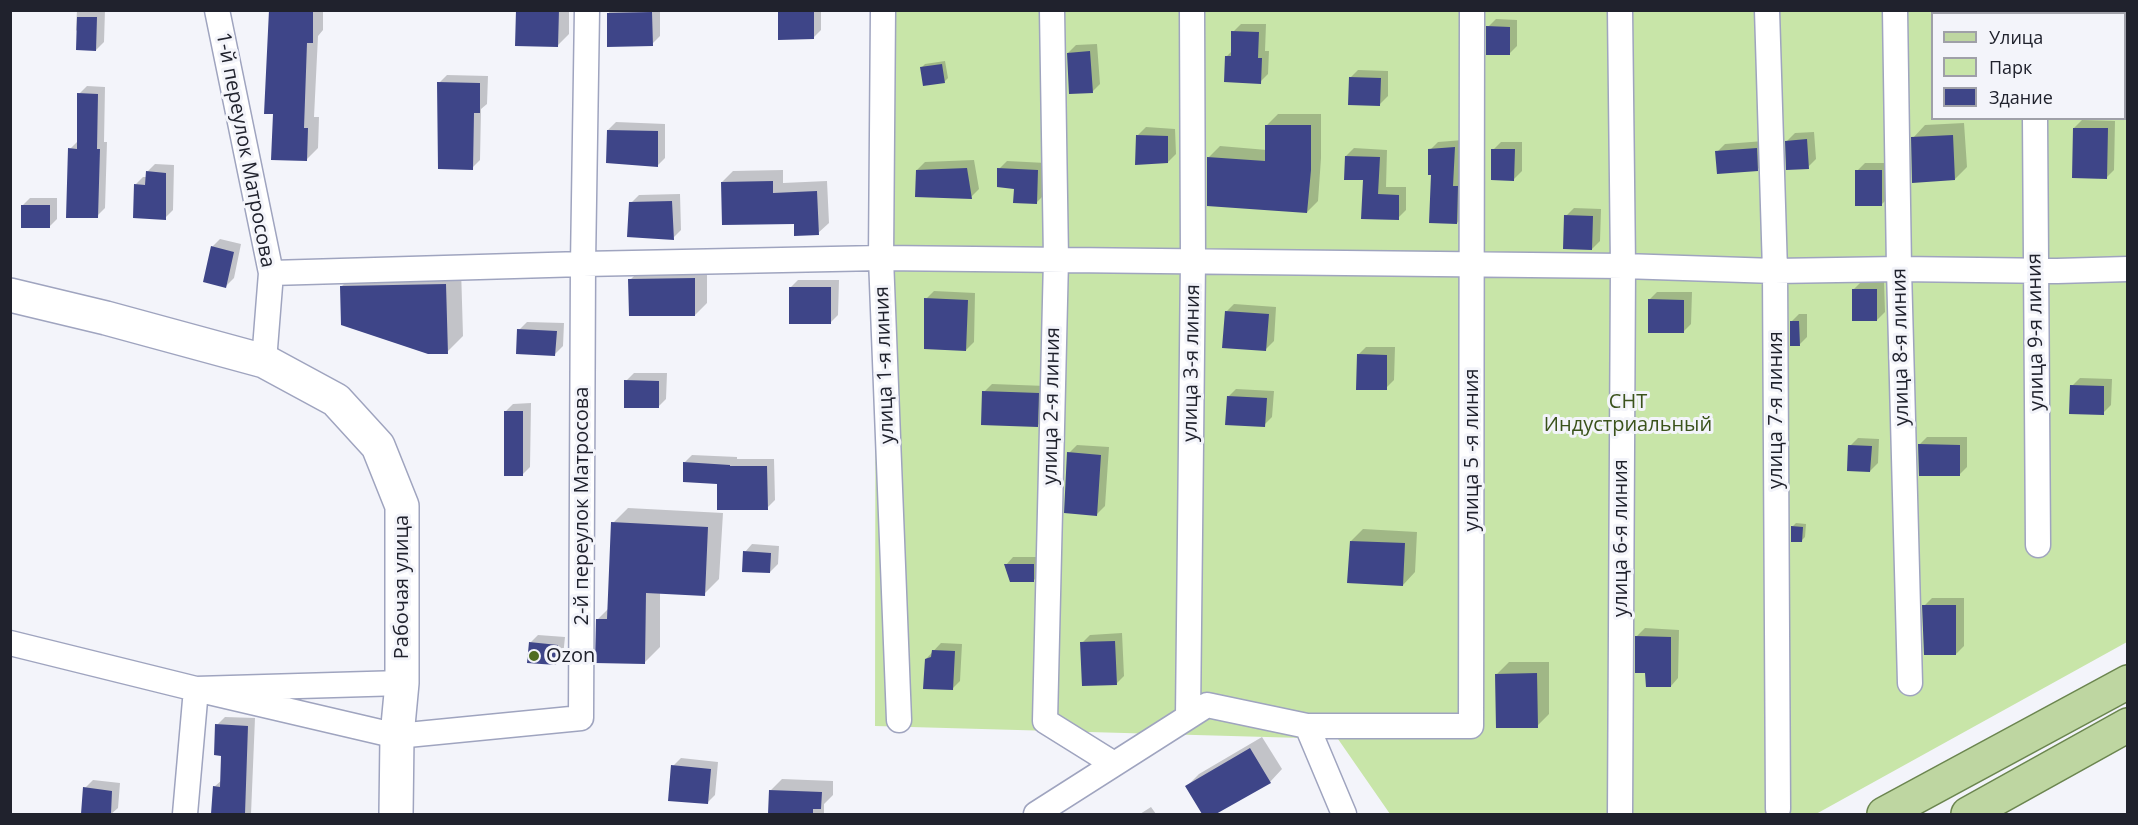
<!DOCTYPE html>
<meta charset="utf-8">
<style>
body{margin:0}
#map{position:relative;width:2138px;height:825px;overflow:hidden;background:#f3f4fa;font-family:"Open Sans",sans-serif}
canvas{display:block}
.frame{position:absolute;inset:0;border:12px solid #20222d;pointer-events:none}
.legend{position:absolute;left:1931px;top:12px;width:195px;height:108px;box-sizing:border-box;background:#f3f4fa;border:2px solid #9fa0a8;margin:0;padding:8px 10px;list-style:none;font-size:18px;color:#20222d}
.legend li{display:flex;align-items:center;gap:12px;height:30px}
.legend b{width:30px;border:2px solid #9fa0a8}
</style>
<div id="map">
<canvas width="2138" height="825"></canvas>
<div class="frame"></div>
<ul class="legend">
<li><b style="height:8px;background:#bed6a1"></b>Улица</li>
<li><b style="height:16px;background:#c8e5a8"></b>Парк</li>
<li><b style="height:16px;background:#3e4588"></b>Здание</li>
</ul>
</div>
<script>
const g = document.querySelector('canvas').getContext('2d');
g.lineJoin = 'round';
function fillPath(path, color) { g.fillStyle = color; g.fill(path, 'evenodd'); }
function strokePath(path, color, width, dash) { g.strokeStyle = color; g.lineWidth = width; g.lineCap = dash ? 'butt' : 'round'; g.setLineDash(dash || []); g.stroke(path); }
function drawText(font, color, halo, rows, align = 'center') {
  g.font = font + ' "Open Sans",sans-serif'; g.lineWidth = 6; g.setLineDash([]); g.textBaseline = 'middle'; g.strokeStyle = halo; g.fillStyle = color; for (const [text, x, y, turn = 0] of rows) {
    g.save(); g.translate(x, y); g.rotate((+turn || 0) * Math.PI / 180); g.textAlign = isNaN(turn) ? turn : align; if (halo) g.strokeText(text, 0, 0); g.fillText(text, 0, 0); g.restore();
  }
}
fillPath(new Path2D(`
 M 876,11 L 2127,11 L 2127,642 L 1816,814 L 1390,814 L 1338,739 L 875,726 ZM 1932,14 L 2124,14 L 2124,118 L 1932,118 Z`), '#c8e5a8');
fillPath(new Path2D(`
 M 77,10 L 105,10 L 104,42 L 96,50 L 76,30 Z
 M 270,10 L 323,10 L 323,30 L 318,36 L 314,117 L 319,117 L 318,148 L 307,159 L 274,113 Z
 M 517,10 L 569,10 L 569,34 L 558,45 Z
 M 611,10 L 660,10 L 660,36 L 652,44 L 608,14 Z
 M 780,10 L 821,10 L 821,30 L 813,38 Z
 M 1496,19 L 1517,20 L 1517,46 L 1509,54 L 1488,27 Z
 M 1241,24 L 1266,24 L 1265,51 L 1269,51 L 1268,74 L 1260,82 L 1226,57 L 1232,51 L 1233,32 Z
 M 1097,44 L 1100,84 L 1092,92 L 1068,53 L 1076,45 Z
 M 945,61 L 948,78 L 944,82 L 922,67 L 925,64 Z
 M 1358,70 L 1388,71 L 1388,96 L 1380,104 L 1350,78 Z
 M 447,75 L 488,76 L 487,104 L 481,109 L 480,160 L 472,168 L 439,83 Z
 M 87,86 L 105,87 L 104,142 L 107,142 L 105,208 L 97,216 L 70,149 L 78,141 L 79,94 Z
 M 1278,114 L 1321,114 L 1321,158 L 1318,201 L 1307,212 L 1208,158 L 1220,146 L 1267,150 L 1267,125 Z
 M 2082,120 L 2115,121 L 2114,170 L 2106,178 L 2074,128 Z
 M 616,122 L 665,124 L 665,158 L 658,165 L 608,130 Z
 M 1964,123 L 1967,167 L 1955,179 L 1913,138 L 1925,125 Z
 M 1146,127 L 1175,129 L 1176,154 L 1168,162 L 1138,135 Z
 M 1814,132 L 1816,159 L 1808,167 L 1787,141 L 1795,133 Z
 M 1463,140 L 1465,215 L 1457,223 L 1433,174 L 1430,150 L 1438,142 Z
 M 1764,141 L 1765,162 L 1757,170 L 1717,152 L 1725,144 Z
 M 1501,142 L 1522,142 L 1522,171 L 1514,179 L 1493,150 Z
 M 1354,148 L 1387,150 L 1386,187 L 1406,187 L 1406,210 L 1398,218 L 1346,156 Z
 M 974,160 L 979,189 L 971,197 L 917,170 L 925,162 Z
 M 1007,161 L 1046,163 L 1045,194 L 1037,202 L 1016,188 L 999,169 Z
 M 1865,163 L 1889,163 L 1889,197 L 1881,205 L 1857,171 Z
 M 155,164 L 174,165 L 173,210 L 165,218 L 135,185 L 143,177 L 147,177 L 147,172 Z
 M 783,170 L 783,183 L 827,181 L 829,223 L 818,233 L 722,182 L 733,171 Z
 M 680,194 L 681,230 L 673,238 L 631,203 L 639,195 Z
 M 30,198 L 57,198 L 57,219 L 49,227 L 22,206 Z
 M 1574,208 L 1601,209 L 1600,241 L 1592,249 L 1566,216 Z
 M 220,239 L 241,244 L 234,278 L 226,286 L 212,247 Z
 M 707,267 L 707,303 L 695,315 L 630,280 L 642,268 Z
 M 461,268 L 463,336 L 447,352 L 341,287 L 357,271 Z
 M 798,280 L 839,280 L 838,315 L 830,323 L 790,288 Z
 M 1862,281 L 1884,281 L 1885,312 L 1877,320 L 1854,289 Z
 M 934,291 L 975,293 L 974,342 L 966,350 L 926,299 Z
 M 1657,292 L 1692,292 L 1691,324 L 1683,332 L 1649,300 Z
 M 1234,304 L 1276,307 L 1274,341 L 1266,349 L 1226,312 Z
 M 1799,314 L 1807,314 L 1807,337 L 1799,345 L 1791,322 Z
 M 527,322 L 564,323 L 563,346 L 555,354 L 519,330 Z
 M 1366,347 L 1395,347 L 1394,380 L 1386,388 L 1358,355 Z
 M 634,373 L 667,373 L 666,399 L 658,407 L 626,381 Z
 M 2080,378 L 2112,379 L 2111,405 L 2103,413 L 2072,386 Z
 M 992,384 L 1046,386 L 1045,418 L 1037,426 L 984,392 Z
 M 1236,389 L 1274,391 L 1272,417 L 1264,425 L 1228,397 Z
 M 531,403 L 530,467 L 522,475 L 505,412 L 513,404 Z
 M 1927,437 L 1967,437 L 1967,467 L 1959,475 L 1919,445 Z
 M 1858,438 L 1879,439 L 1878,463 L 1870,471 L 1850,446 Z
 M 1077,445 L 1109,447 L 1105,506 L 1097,514 L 1069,453 Z
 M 692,455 L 737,457 L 737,459 L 774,459 L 775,500 L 767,508 L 719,483 L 684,463 Z
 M 628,508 L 723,513 L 719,579 L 704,594 L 660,592 L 660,647 L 645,662 L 597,620 L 609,608 L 613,523 Z
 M 1796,523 L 1806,524 L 1805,537 L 1801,541 L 1792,527 Z
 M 1363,529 L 1417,532 L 1415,572 L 1403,585 L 1351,541 Z
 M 752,544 L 779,546 L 778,564 L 770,572 L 745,552 Z
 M 1013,557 L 1042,557 L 1041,573 L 1033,581 L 1006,565 Z
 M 1932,598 L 1964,598 L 1964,646 L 1956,654 L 1924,606 Z
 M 1645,628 L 1679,630 L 1678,678 L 1671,686 L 1647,672 L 1637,636 Z
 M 1122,633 L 1124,676 L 1116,684 L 1082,643 L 1090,635 Z
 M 538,635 L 565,637 L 563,656 L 555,664 L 530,643 Z
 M 941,643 L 962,644 L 960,681 L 952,689 L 926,659 Z
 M 1509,662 L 1549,662 L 1549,714 L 1537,726 L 1497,674 Z
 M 225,717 L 255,718 L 251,814 L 213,814 L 214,787 L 222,780 L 223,755 L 217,725 Z
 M 1262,737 L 1282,769 L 1270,782 L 1213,814 L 1204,814 L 1187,786 L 1199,774 Z
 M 681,758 L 718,762 L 715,795 L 707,803 L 673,766 Z
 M 782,779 L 833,781 L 833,795 L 824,804 L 824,814 L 769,814 L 770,791 Z
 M 93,780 L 120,783 L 118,808 L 111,814 L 83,813 L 85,788 Z
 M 1151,807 L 1156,814 L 1140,814 Z`), '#0003');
fillPath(new Path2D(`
 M 269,10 L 313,10 L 313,43 L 307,43 L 304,128 L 308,128 L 307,161 L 271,160 L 273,114 L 264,114 Z
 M 516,10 L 559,10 L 558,47 L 515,46 Z
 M 778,10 L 814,10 L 814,39 L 778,40 Z
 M 652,12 L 653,46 L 607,47 L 607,13 Z
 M 77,17 L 97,17 L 96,51 L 76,50 Z
 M 1486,26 L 1510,27 L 1510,55 L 1486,55 Z
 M 1231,31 L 1259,32 L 1258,58 L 1262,58 L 1261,84 L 1224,82 L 1225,56 L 1231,56 Z
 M 1090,51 L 1093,93 L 1069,94 L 1067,53 Z
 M 942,64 L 945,83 L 923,86 L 920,67 Z
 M 1349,77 L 1381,78 L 1380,106 L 1348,105 Z
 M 437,82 L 480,83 L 480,113 L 474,113 L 473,170 L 438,169 Z
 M 77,93 L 98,94 L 97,149 L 100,149 L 98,218 L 66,218 L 68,148 L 77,149 Z
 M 1265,125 L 1311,125 L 1311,170 L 1307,213 L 1207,206 L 1207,157 L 1265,161 Z
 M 2073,128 L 2108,128 L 2107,179 L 2072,178 Z
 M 607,130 L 658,131 L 658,167 L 606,163 Z
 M 1136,135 L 1168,136 L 1168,163 L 1135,165 Z
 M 1953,135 L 1955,180 L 1912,183 L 1911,137 Z
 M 1807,139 L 1809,169 L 1786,170 L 1785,141 Z
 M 1455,147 L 1453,186 L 1458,186 L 1457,224 L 1429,223 L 1431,175 L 1428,175 L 1428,149 Z
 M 1757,148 L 1758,171 L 1717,174 L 1715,151 Z
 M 1491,149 L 1515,149 L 1514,181 L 1491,180 Z
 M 1345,156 L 1380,157 L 1378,194 L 1399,195 L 1399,220 L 1361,219 L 1363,180 L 1344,180 Z
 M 967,168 L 972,199 L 915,197 L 916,170 Z
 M 997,168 L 1038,170 L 1037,204 L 1013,203 L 1014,189 L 997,187 Z
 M 1855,170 L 1882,170 L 1882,206 L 1855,206 Z
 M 146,171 L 166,173 L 166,220 L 133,218 L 134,184 L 145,185 Z
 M 773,181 L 773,193 L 817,191 L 819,235 L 794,236 L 794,224 L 722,225 L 721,182 Z
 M 672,201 L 674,240 L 627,237 L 629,202 Z
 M 21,205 L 50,205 L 50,228 L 21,228 Z
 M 1564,215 L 1593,216 L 1592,250 L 1563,249 Z
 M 211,246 L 234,252 L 226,288 L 203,282 Z
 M 695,278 L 695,316 L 629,316 L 628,279 Z
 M 446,284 L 448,354 L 428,354 L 341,325 L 340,286 Z
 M 789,287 L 831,287 L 831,324 L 789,324 Z
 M 1852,289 L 1877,289 L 1877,321 L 1852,321 Z
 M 924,298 L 968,300 L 966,351 L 924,349 Z
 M 1648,299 L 1684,300 L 1684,333 L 1648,333 Z
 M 1225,311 L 1269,314 L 1266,351 L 1222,348 Z
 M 1790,321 L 1799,321 L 1800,346 L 1790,346 Z
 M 517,329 L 557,331 L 555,356 L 516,354 Z
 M 1357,354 L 1387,355 L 1387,390 L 1356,390 Z
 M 624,380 L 659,381 L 659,408 L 624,408 Z
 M 2070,385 L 2104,386 L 2104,415 L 2069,414 Z
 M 982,391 L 1039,393 L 1038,427 L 981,425 Z
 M 1227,396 L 1267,398 L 1265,427 L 1225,425 Z
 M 504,411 L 523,411 L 523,476 L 504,476 Z
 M 1918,444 L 1960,445 L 1960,476 L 1919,476 Z
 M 1848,445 L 1872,446 L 1870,472 L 1847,471 Z
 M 1067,452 L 1101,455 L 1097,516 L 1064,513 Z
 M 683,462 L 730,465 L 730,466 L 767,466 L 768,510 L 717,510 L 717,484 L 683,482 Z
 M 611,522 L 708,527 L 705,596 L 646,593 L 645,664 L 595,663 L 596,619 L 607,619 Z
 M 1791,526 L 1803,527 L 1802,542 L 1791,542 Z
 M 1350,541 L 1405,543 L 1403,586 L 1347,583 Z
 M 743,551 L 771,553 L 770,573 L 742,572 Z
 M 1004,564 L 1034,564 L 1034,582 L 1010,582 Z
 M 1922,605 L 1956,605 L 1956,655 L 1924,655 Z
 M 1635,636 L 1671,637 L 1671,687 L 1646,687 L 1645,673 L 1635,673 Z
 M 1115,641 L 1117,685 L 1082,686 L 1080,642 Z
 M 529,642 L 558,645 L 556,665 L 527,663 Z
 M 932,650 L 955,651 L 953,690 L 923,689 L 925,659 L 931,657 Z
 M 1537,673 L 1538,728 L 1496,728 L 1495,674 Z
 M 215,724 L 248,726 L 245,814 L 211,814 L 213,786 L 220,787 L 221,756 L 214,755 Z
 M 1250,748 L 1271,783 L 1216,814 L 1202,814 L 1185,786 Z
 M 671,765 L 711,769 L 708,804 L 668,801 Z
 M 83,787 L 112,791 L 111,814 L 81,814 Z
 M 769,790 L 822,792 L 821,809 L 813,809 L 813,814 L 768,814 Z`), '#3e4588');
const street = new Path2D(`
 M 217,10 L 271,273 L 264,361
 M 883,10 L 881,258 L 899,720
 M 1052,10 L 1056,259 L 1045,721 L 1114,764
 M 1767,10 L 1775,271 L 1778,809
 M 1895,10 L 1899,269 L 1910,683
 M 2034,10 L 2034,14
 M 2035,118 L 2038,545
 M 271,273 L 583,264 L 881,258 L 1623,266 L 1775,271 L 1899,269 L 2057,271 L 2128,269
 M 10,643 L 196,689 L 402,683
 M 1188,716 L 1193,260 L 1192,10
 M 1307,726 L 1471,726 L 1472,10
 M 185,814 L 196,689 L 397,736 L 581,718 L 583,264 L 587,10
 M 1036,814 L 1207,705 L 1307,726 L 1344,814
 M 1620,814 L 1623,266 L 1620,10`);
const secondary = new Path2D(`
 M 10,295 L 106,318 L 264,361 L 336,400 L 378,446 L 402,506 L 402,683 L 397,736 L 396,814`);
const primary = new Path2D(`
 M 1884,814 L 2128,682
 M 1968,814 L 2128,725`);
strokePath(street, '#9fa4bf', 27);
strokePath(secondary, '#9fa4bf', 36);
strokePath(primary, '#6b854f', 36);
strokePath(street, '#fff', 24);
strokePath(secondary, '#fff', 33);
strokePath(primary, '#bed6a1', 33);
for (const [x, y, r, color] of [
 [534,656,6,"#4f6d23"]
]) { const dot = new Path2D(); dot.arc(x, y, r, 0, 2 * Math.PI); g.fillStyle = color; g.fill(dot); strokePath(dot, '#f3f4fa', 2); }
drawText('20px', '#20222d', '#f3f4fa', [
 ["1-й переулок Матросова",245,150,79],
 ["улица 9-я линия",2036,332,-91],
 ["улица 8-я линия",1901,347,-91],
 ["улица 3-я линия",1192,363,-89],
 ["улица 1-я линия",885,365,-92],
 ["улица 2-я линия",1052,406,-89],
 ["улица 7-я линия",1776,410,-90],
 ["улица 5 -я линия",1472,450,-90],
 ["2-й переулок Матросова",582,506,-90],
 ["улица 6-я линия",1621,538,-90],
 ["Рабочая улица",402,587,-90]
]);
drawText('20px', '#3a521b', '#f3f4fa', [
 ["СНТ",1628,402],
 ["Индустриальный",1628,425]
]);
drawText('20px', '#20222d', '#f3f4fa', [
 ["Ozon",546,656]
], 'left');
</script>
